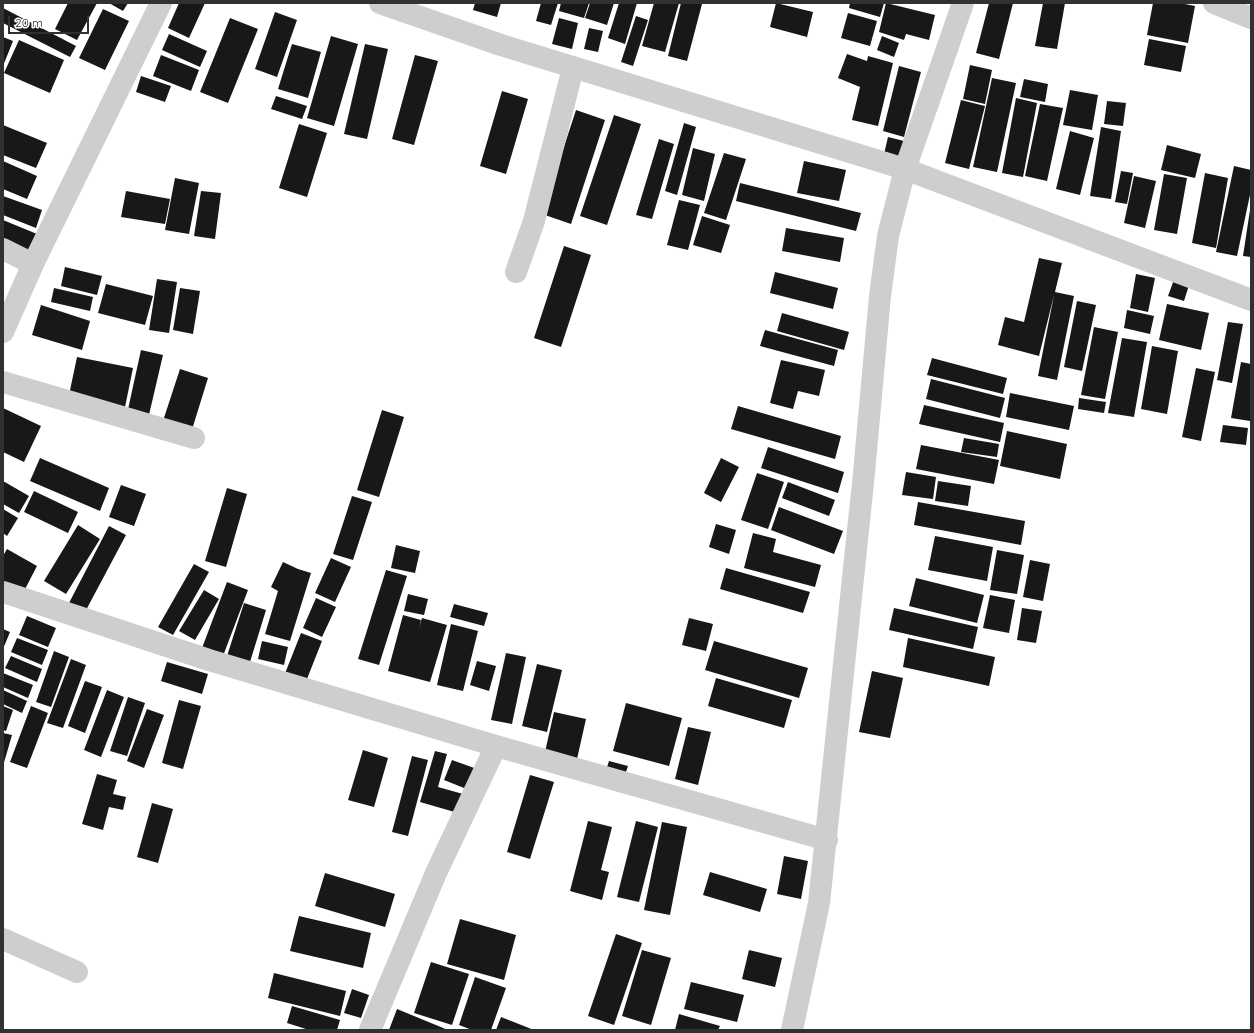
<!DOCTYPE html>
<style>
body{margin:0}
#map{position:relative;width:1254px;height:1033px;overflow:hidden;background:#fff;font-family:Quicksand,sans-serif}
canvas{display:block}
.frame{position:absolute;inset:0;border:4px solid #313131;pointer-events:none}
.scale{position:absolute;left:8px;top:16px;width:81px;height:18px;box-sizing:border-box;border:2px solid #313131;border-top:0;padding-left:5px;font-size:12px;line-height:14px;white-space:nowrap;color:#313131;-webkit-text-stroke:3px #fff;paint-order:stroke}
</style>
<div id="map">
<canvas width="1254" height="1033"></canvas>
<div class="frame"></div>
<div class="scale">20 m</div>
</div>
<script>
const g = document.querySelector('canvas').getContext('2d');
g.lineJoin = 'round';
function fillPath(path, color) { g.fillStyle = color; g.fill(path, 'evenodd'); }
function strokePath(path, color, width, dash) { g.strokeStyle = color; g.lineWidth = width; g.lineCap = dash ? 'butt' : 'round'; g.setLineDash(dash || []); g.stroke(path); }
fillPath(new Path2D(`
 M 68,3 L 97,3 L 77,40 L 55,29 Z
 M 109,3 L 128,3 L 123,11 Z
 M 179,3 L 205,3 L 189,38 L 168,28 Z
 M 475,3 L 501,3 L 497,17 L 473,10 Z
 M 541,3 L 558,3 L 551,25 L 536,21 Z
 M 561,3 L 589,3 L 584,18 L 559,11 Z
 M 590,3 L 614,3 L 607,25 L 585,18 Z
 M 619,3 L 637,3 L 625,44 L 608,38 Z
 M 654,3 L 679,3 L 665,52 L 642,46 Z
 M 681,3 L 702,4 L 687,61 L 668,56 Z
 M 776,3 L 813,12 L 807,37 L 770,27 Z
 M 850,3 L 884,3 L 880,17 L 849,8 Z
 M 886,3 L 935,15 L 929,40 L 906,34 L 904,40 L 879,32 Z
 M 989,3 L 1013,3 L 999,59 L 976,53 Z
 M 1043,3 L 1065,3 L 1057,49 L 1035,46 Z
 M 1153,3 L 1180,3 L 1195,6 L 1188,43 L 1147,35 Z
 M 3,8 L 76,46 L 70,57 L 3,23 Z
 M 103,9 L 129,21 L 105,70 L 79,58 Z
 M 275,12 L 297,20 L 277,77 L 255,69 Z
 M 848,13 L 877,21 L 870,46 L 841,38 Z
 M 636,16 L 648,20 L 633,66 L 621,62 Z
 M 230,18 L 258,29 L 228,103 L 200,92 Z
 M 559,18 L 578,23 L 572,49 L 552,44 Z
 M 589,28 L 603,31 L 598,52 L 584,49 Z
 M 169,34 L 207,51 L 200,67 L 162,50 Z
 M 331,36 L 358,44 L 334,126 L 307,118 Z
 M 882,36 L 899,43 L 894,57 L 877,50 Z
 M 3,37 L 13,41 L 3,66 Z
 M 1149,39 L 1186,46 L 1181,72 L 1144,65 Z
 M 19,40 L 64,60 L 50,93 L 4,73 Z
 M 292,44 L 321,52 L 308,98 L 278,89 Z
 M 365,44 L 388,49 L 367,139 L 344,134 Z
 M 847,54 L 867,61 L 868,56 L 893,63 L 878,126 L 852,120 L 860,87 L 838,78 Z
 M 161,55 L 199,70 L 191,91 L 153,76 Z
 M 415,55 L 438,61 L 414,145 L 392,139 Z
 M 970,65 L 992,70 L 985,104 L 963,99 Z
 M 899,66 L 921,72 L 904,137 L 883,131 Z
 M 141,76 L 171,86 L 165,102 L 136,92 Z
 M 992,78 L 1016,83 L 997,172 L 973,167 Z
 M 1024,79 L 1048,84 L 1045,102 L 1020,97 Z
 M 1070,90 L 1098,95 L 1092,130 L 1063,125 Z
 M 502,91 L 528,99 L 506,174 L 480,166 Z
 M 276,96 L 307,106 L 302,119 L 271,109 Z
 M 1016,98 L 1037,103 L 1023,177 L 1002,173 Z
 M 961,100 L 985,106 L 969,169 L 945,163 Z
 M 1107,101 L 1126,103 L 1123,126 L 1104,124 Z
 M 1040,104 L 1063,108 L 1047,181 L 1025,176 Z
 M 576,110 L 605,120 L 571,224 L 542,214 Z
 M 614,115 L 641,124 L 607,225 L 580,216 Z
 M 684,123 L 696,127 L 677,195 L 665,191 Z
 M 299,124 L 327,133 L 307,197 L 279,188 Z
 M 3,125 L 47,143 L 36,168 L 3,155 Z
 M 1101,127 L 1121,131 L 1111,199 L 1090,196 Z
 M 1070,131 L 1094,138 L 1080,195 L 1056,189 Z
 M 888,137 L 908,142 L 903,159 L 884,154 Z
 M 659,139 L 674,144 L 652,219 L 636,215 Z
 M 1167,145 L 1201,154 L 1195,178 L 1161,170 Z
 M 693,148 L 715,154 L 704,201 L 682,195 Z
 M 724,153 L 746,159 L 726,220 L 704,213 Z
 M 3,161 L 37,176 L 27,199 L 3,189 Z
 M 804,161 L 846,170 L 839,201 L 797,193 Z
 M 1234,166 L 1251,170 L 1251,190 L 1237,256 L 1216,252 Z
 M 1121,171 L 1133,173 L 1127,204 L 1115,202 Z
 M 1205,173 L 1228,178 L 1216,248 L 1192,243 Z
 M 1164,174 L 1187,178 L 1177,234 L 1154,230 Z
 M 1134,176 L 1156,181 L 1145,228 L 1124,223 Z
 M 175,178 L 199,183 L 189,234 L 165,230 Z
 M 740,183 L 861,213 L 856,231 L 736,201 Z
 M 126,191 L 170,199 L 165,224 L 121,217 Z
 M 201,191 L 221,193 L 215,239 L 194,236 Z
 M 3,196 L 42,210 L 36,228 L 3,215 Z
 M 679,200 L 700,205 L 688,250 L 667,245 Z
 M 1250,210 L 1251,210 L 1251,257 L 1243,256 Z
 M 702,216 L 730,225 L 721,253 L 693,245 Z
 M 3,220 L 37,234 L 29,251 L 3,241 Z
 M 786,228 L 844,238 L 840,262 L 782,251 Z
 M 564,246 L 591,255 L 561,347 L 534,338 Z
 M 1039,258 L 1062,263 L 1055,292 L 1074,296 L 1057,380 L 1038,376 L 1054,295 L 1039,356 L 998,345 L 1005,317 L 1024,322 Z
 M 65,267 L 102,276 L 97,295 L 61,286 Z
 M 775,272 L 838,288 L 833,309 L 770,293 Z
 M 1136,274 L 1155,278 L 1148,312 L 1130,308 Z
 M 1175,277 L 1190,282 L 1184,301 L 1168,296 Z
 M 157,279 L 177,282 L 169,333 L 149,330 Z
 M 106,284 L 153,296 L 145,325 L 98,313 Z
 M 54,288 L 93,297 L 90,311 L 51,302 Z
 M 180,288 L 200,291 L 193,334 L 173,330 Z
 M 1077,301 L 1096,305 L 1082,371 L 1064,367 Z
 M 1167,304 L 1209,313 L 1201,350 L 1159,340 Z
 M 41,305 L 90,321 L 82,350 L 32,335 Z
 M 1127,310 L 1154,316 L 1150,334 L 1124,328 Z
 M 782,313 L 849,332 L 844,350 L 777,331 Z
 M 1228,322 L 1243,324 L 1232,383 L 1217,380 Z
 M 1094,327 L 1118,332 L 1105,399 L 1081,395 Z
 M 765,330 L 838,350 L 834,366 L 760,346 Z
 M 1122,338 L 1147,342 L 1134,417 L 1108,413 Z
 M 1152,346 L 1178,351 L 1167,414 L 1141,409 Z
 M 141,350 L 163,355 L 148,419 L 127,414 Z
 M 77,357 L 133,368 L 125,407 L 69,395 Z
 M 932,358 L 1007,378 L 1003,394 L 927,375 Z
 M 781,360 L 825,370 L 819,396 L 798,391 L 793,409 L 770,403 Z
 M 1241,362 L 1251,364 L 1250,421 L 1231,418 Z
 M 1196,368 L 1215,372 L 1201,441 L 1182,437 Z
 M 180,369 L 208,378 L 190,436 L 161,427 Z
 M 931,379 L 1005,398 L 1000,418 L 926,399 Z
 M 1010,393 L 1074,406 L 1069,430 L 1006,417 Z
 M 1079,398 L 1106,402 L 1104,413 L 1078,409 Z
 M 924,405 L 1004,423 L 1000,442 L 919,424 Z
 M 738,406 L 841,436 L 835,459 L 731,429 Z
 M 3,408 L 41,426 L 24,462 L 3,452 Z
 M 382,410 L 404,417 L 379,497 L 357,490 Z
 M 1223,425 L 1248,428 L 1246,445 L 1220,442 Z
 M 1007,431 L 1067,444 L 1060,479 L 1000,466 Z
 M 964,438 L 999,444 L 997,457 L 961,452 Z
 M 921,445 L 999,460 L 994,484 L 916,469 Z
 M 768,447 L 844,472 L 838,493 L 761,468 Z
 M 40,458 L 109,488 L 100,511 L 30,481 Z
 M 721,458 L 739,467 L 721,502 L 704,493 Z
 M 906,472 L 936,477 L 933,499 L 902,495 Z
 M 757,473 L 784,482 L 768,529 L 741,520 Z
 M 3,481 L 29,496 L 19,513 L 3,504 Z
 M 938,481 L 971,486 L 968,506 L 935,501 Z
 M 788,482 L 835,500 L 829,516 L 782,498 Z
 M 121,485 L 146,494 L 134,526 L 109,517 Z
 M 227,488 L 247,494 L 226,567 L 205,561 Z
 M 34,491 L 78,512 L 68,533 L 24,512 Z
 M 352,496 L 372,502 L 353,560 L 333,554 Z
 M 918,502 L 1025,521 L 1021,545 L 914,525 Z
 M 779,507 L 843,531 L 834,554 L 771,530 Z
 M 3,509 L 18,518 L 7,536 L 3,533 Z
 M 716,524 L 736,530 L 729,554 L 709,547 Z
 M 78,525 L 100,539 L 66,594 L 44,581 Z
 M 109,526 L 126,535 L 85,612 L 69,603 Z
 M 753,533 L 776,539 L 773,552 L 821,565 L 815,587 L 744,568 Z
 M 935,536 L 993,547 L 987,581 L 928,570 Z
 M 396,545 L 420,551 L 415,573 L 391,568 Z
 M 7,549 L 37,566 L 22,595 L 3,584 L 3,556 Z
 M 997,550 L 1024,555 L 1017,594 L 990,590 Z
 M 331,558 L 351,567 L 335,602 L 315,593 Z
 M 1030,560 L 1050,564 L 1043,601 L 1023,597 Z
 M 283,562 L 298,569 L 311,573 L 290,641 L 265,634 L 278,591 L 271,587 Z
 M 194,564 L 209,572 L 173,635 L 158,627 Z
 M 726,568 L 810,592 L 803,613 L 720,589 Z
 M 386,570 L 407,576 L 379,665 L 358,659 Z
 M 916,578 L 984,595 L 977,623 L 909,606 Z
 M 227,582 L 248,590 L 223,656 L 202,648 Z
 M 204,590 L 219,599 L 195,640 L 179,631 Z
 M 408,594 L 428,599 L 424,615 L 404,611 Z
 M 990,595 L 1015,600 L 1009,633 L 983,628 Z
 M 316,598 L 336,607 L 322,637 L 303,628 Z
 M 244,603 L 266,610 L 250,662 L 227,656 Z
 M 454,604 L 488,613 L 484,626 L 450,617 Z
 M 894,608 L 978,627 L 973,649 L 889,630 Z
 M 1022,608 L 1042,611 L 1036,643 L 1017,640 Z
 M 403,615 L 421,620 L 419,628 L 422,618 L 447,625 L 430,682 L 388,671 Z
 M 27,616 L 56,628 L 48,647 L 19,635 Z
 M 689,618 L 713,624 L 706,651 L 682,645 Z
 M 451,624 L 478,631 L 463,691 L 437,685 Z
 M 3,629 L 10,632 L 3,649 Z
 M 301,633 L 322,641 L 305,684 L 284,676 Z
 M 17,638 L 48,650 L 42,665 L 11,652 Z
 M 908,638 L 995,657 L 989,686 L 903,667 Z
 M 262,641 L 288,647 L 284,665 L 258,659 Z
 M 714,641 L 808,668 L 799,698 L 705,670 Z
 M 54,651 L 69,657 L 51,707 L 36,702 Z
 M 506,653 L 526,657 L 512,724 L 491,720 Z
 M 11,656 L 42,669 L 37,682 L 5,668 Z
 M 71,659 L 86,665 L 63,728 L 47,723 Z
 M 477,661 L 496,666 L 489,691 L 470,685 Z
 M 167,662 L 208,674 L 202,694 L 161,681 Z
 M 537,664 L 562,670 L 547,732 L 522,726 Z
 M 872,671 L 903,678 L 890,738 L 859,732 Z
 M 3,673 L 33,685 L 28,698 L 3,687 Z
 M 716,678 L 792,700 L 784,728 L 708,706 Z
 M 85,681 L 102,687 L 85,733 L 68,726 Z
 M 3,690 L 27,701 L 22,713 L 3,704 Z
 M 107,690 L 124,697 L 101,757 L 84,750 Z
 M 128,697 L 145,703 L 127,756 L 110,751 Z
 M 179,700 L 201,706 L 183,769 L 162,763 Z
 M 626,703 L 682,718 L 669,766 L 613,751 Z
 M 3,706 L 13,710 L 6,731 L 3,730 Z
 M 31,706 L 48,713 L 27,768 L 10,762 Z
 M 147,709 L 164,715 L 144,768 L 127,761 Z
 M 554,712 L 586,719 L 577,759 L 545,752 Z
 M 688,727 L 711,732 L 698,785 L 675,779 Z
 M 3,733 L 12,735 L 3,766 Z
 M 363,750 L 388,758 L 374,807 L 348,800 Z
 M 435,751 L 447,754 L 438,787 L 463,794 L 458,813 L 420,802 Z
 M 412,756 L 428,760 L 408,836 L 392,832 Z
 M 452,760 L 477,769 L 469,790 L 444,780 Z
 M 609,761 L 628,766 L 624,778 L 605,773 Z
 M 97,774 L 117,780 L 113,794 L 126,797 L 123,810 L 109,807 L 103,830 L 82,824 Z
 M 530,775 L 554,782 L 530,859 L 507,852 Z
 M 152,803 L 173,809 L 158,863 L 137,857 Z
 M 588,821 L 612,827 L 601,870 L 609,872 L 602,900 L 570,891 Z
 M 636,821 L 658,827 L 639,902 L 617,897 Z
 M 662,822 L 687,827 L 670,915 L 644,910 Z
 M 784,856 L 808,861 L 801,899 L 777,894 Z
 M 710,872 L 767,889 L 760,912 L 703,895 Z
 M 325,873 L 395,894 L 385,927 L 315,906 Z
 M 299,916 L 371,933 L 363,968 L 290,951 Z
 M 460,919 L 516,935 L 504,980 L 447,964 Z
 M 616,934 L 642,943 L 614,1025 L 588,1016 Z
 M 642,950 L 671,958 L 651,1025 L 622,1016 Z
 M 749,950 L 782,958 L 775,987 L 742,979 Z
 M 431,962 L 469,974 L 452,1025 L 414,1013 Z
 M 274,973 L 346,991 L 340,1016 L 268,998 Z
 M 475,977 L 506,988 L 491,1030 L 472,1030 L 459,1025 Z
 M 691,982 L 744,995 L 737,1022 L 684,1009 Z
 M 352,989 L 369,995 L 361,1018 L 344,1013 Z
 M 292,1006 L 340,1020 L 337,1030 L 309,1030 L 287,1023 Z
 M 397,1009 L 448,1030 L 389,1030 Z
 M 679,1014 L 720,1026 L 718,1030 L 675,1030 Z
 M 501,1017 L 534,1030 L 496,1030 Z`), '#181818');
strokePath(new Path2D(`
 M 380,3 L 501,45 L 905,169 L 1251,300
 M 1214,3 L 1251,18
 M 3,249 L 33,264
 M 516,272 L 534,221 L 573,68
 M 3,332 L 33,264 L 161,3
 M 3,382 L 194,438
 M 3,592 L 209,660 L 496,746 L 827,840
 M 3,939 L 77,972
 M 370,1030 L 436,873 L 496,746
 M 792,1030 L 819,903 L 864,473 L 880,296 L 888,236 L 905,169 L 963,3`), '#cecece', 22);
</script>
